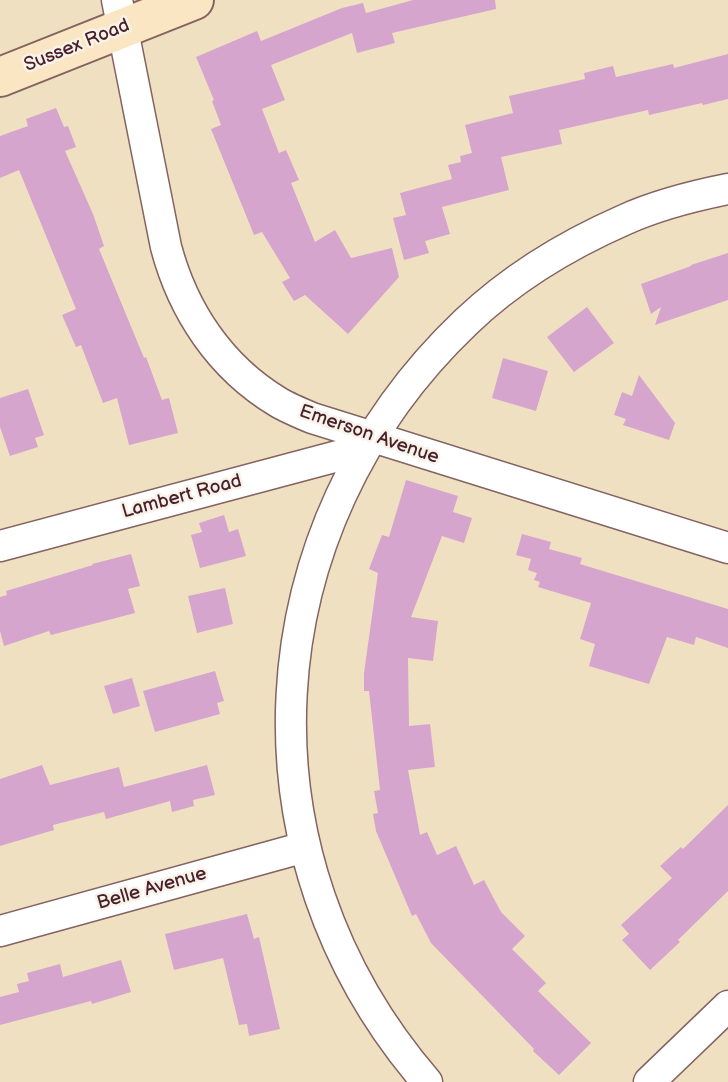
<!DOCTYPE html>
<style>
body{margin:0}
canvas{display:block;background:#efe0c2}
</style>
<canvas width="728" height="1082"></canvas>
<script>
const g = document.querySelector('canvas').getContext('2d');
g.lineJoin = 'round';
function fillPath(path, color) { g.fillStyle = color; g.fill(path, 'evenodd'); }
function strokePath(path, color, width, dash) { g.strokeStyle = color; g.lineWidth = width; g.lineCap = dash ? 'butt' : 'round'; g.setLineDash(dash || []); g.stroke(path); }
function drawText(font, color, halo, rows, align = 'center') {
  g.font = font + ' "Balsamiq Sans",sans-serif'; g.lineWidth = 5; g.setLineDash([]); g.textBaseline = 'middle'; g.strokeStyle = halo; g.fillStyle = color; for (const [text, x, y, turn = 0] of rows) {
    g.save(); g.translate(x, y); g.rotate((+turn || 0) * Math.PI / 180); g.textAlign = isNaN(turn) ? turn : align; if (halo) g.strokeText(text, 0, 0); g.fillText(text, 0, 0); g.restore();
  }
}
fillPath(new Path2D(`
 M 413,0 L 495,0 L 496,9 L 392,33 L 395,43 L 357,53 L 352,33 L 271,65 L 285,100 L 262,109 L 279,153 L 286,150 L 299,180 L 291,183 L 315,242 L 335,230 L 351,258 L 392,248 L 399,277 L 348,334 L 305,295 L 294,301 L 282,282 L 290,278 L 262,232 L 254,235 L 211,129 L 221,125 L 212,101 L 214,100 L 196,57 L 257,31 L 261,41 L 342,8 L 363,3 L 366,13 Z
 M 728,54 L 728,99 L 703,105 L 702,103 L 649,115 L 648,110 L 559,130 L 562,144 L 501,157 L 509,190 L 442,207 L 450,234 L 425,241 L 429,253 L 404,260 L 393,218 L 406,215 L 400,193 L 452,179 L 448,165 L 461,162 L 460,156 L 472,153 L 465,125 L 513,113 L 509,96 L 585,79 L 584,73 L 613,66 L 616,77 L 673,64 L 674,68 Z
 M 56,108 L 64,127 L 68,126 L 76,147 L 65,151 L 93,214 L 104,246 L 99,249 L 144,358 L 146,357 L 162,400 L 169,398 L 178,433 L 129,445 L 117,398 L 103,403 L 81,345 L 76,347 L 62,315 L 76,309 L 19,170 L 0,178 L 0,136 L 28,126 L 26,119 Z
 M 728,253 L 728,300 L 655,325 L 661,307 L 651,314 L 641,284 L 691,266 L 691,265 Z
 M 587,307 L 614,343 L 574,372 L 547,337 Z
 M 503,358 L 548,371 L 536,411 L 492,398 Z
 M 639,375 L 675,423 L 669,440 L 623,425 L 626,419 L 614,415 L 622,392 L 632,396 Z
 M 28,389 L 44,435 L 35,438 L 38,447 L 10,456 L 0,427 L 0,398 Z
 M 406,480 L 458,496 L 453,512 L 472,518 L 464,543 L 442,536 L 411,617 L 438,621 L 433,661 L 408,658 L 409,726 L 430,724 L 435,767 L 408,770 L 420,835 L 427,832 L 437,855 L 456,846 L 474,885 L 484,880 L 501,912 L 525,936 L 512,949 L 546,983 L 538,991 L 591,1043 L 559,1075 L 533,1051 L 534,1049 L 431,943 L 416,914 L 412,916 L 376,831 L 373,814 L 378,813 L 374,791 L 380,790 L 369,691 L 364,691 L 364,673 L 378,573 L 369,569 L 382,535 L 389,537 Z
 M 224,515 L 229,532 L 238,529 L 246,556 L 200,568 L 191,535 L 202,532 L 199,523 Z
 M 522,534 L 551,542 L 549,549 L 582,558 L 580,564 L 728,609 L 728,648 L 696,637 L 694,645 L 667,637 L 649,684 L 589,666 L 595,644 L 580,639 L 591,603 L 538,587 L 540,582 L 534,580 L 537,573 L 528,570 L 531,559 L 516,555 Z
 M 131,554 L 140,586 L 128,589 L 135,613 L 51,635 L 49,631 L 4,646 L 0,631 L 0,597 L 7,595 L 6,591 L 93,565 L 92,564 Z
 M 225,588 L 233,624 L 197,633 L 188,596 Z
 M 215,671 L 224,701 L 217,703 L 220,714 L 155,732 L 143,691 Z
 M 132,678 L 140,706 L 113,714 L 104,686 Z
 M 42,765 L 50,785 L 119,767 L 124,787 L 207,765 L 215,795 L 193,800 L 194,806 L 172,812 L 170,801 L 106,819 L 104,812 L 53,825 L 54,830 L 0,846 L 0,779 Z
 M 728,805 L 728,891 L 678,940 L 680,942 L 650,970 L 622,940 L 629,934 L 621,925 L 672,878 L 660,866 L 681,847 L 683,849 Z
 M 247,914 L 254,939 L 259,937 L 280,1029 L 249,1036 L 247,1024 L 239,1025 L 223,958 L 174,970 L 165,934 Z
 M 121,960 L 131,992 L 92,1004 L 91,1001 L 0,1025 L 0,997 L 19,992 L 17,984 L 29,981 L 27,973 L 60,964 L 63,977 Z`), '#d6a5cd');
const street = new Path2D(`
 M 117,0 L 166,247 C 183,311 220,367 278,402 C 288,408 300,413 312,418 L 728,548
 M 0,546 L 364,449
 M 0,931 L 305,847
 M 427,1082 C 231,856 249,528 466,322 C 511,279 567,245 624,220 C 657,205 693,196 728,189
 M 649,1082 L 728,1006`);
const secondary = new Path2D(`
 M 0,77 L 194,0`);
strokePath(street, '#846360', 33);
strokePath(secondary, '#846360', 42);
strokePath(street, '#fff', 30);
strokePath(secondary, '#fbe6c3', 38);
drawText('19px', '#4a1f2b', '#f7f3e8', [
 ["Sussex Road",77,46,-22],
 ["Emerson Avenue",369,435,19],
 ["Lambert Road",182,497,-15],
 ["Belle Avenue",152,889,-16]
]);
</script>
